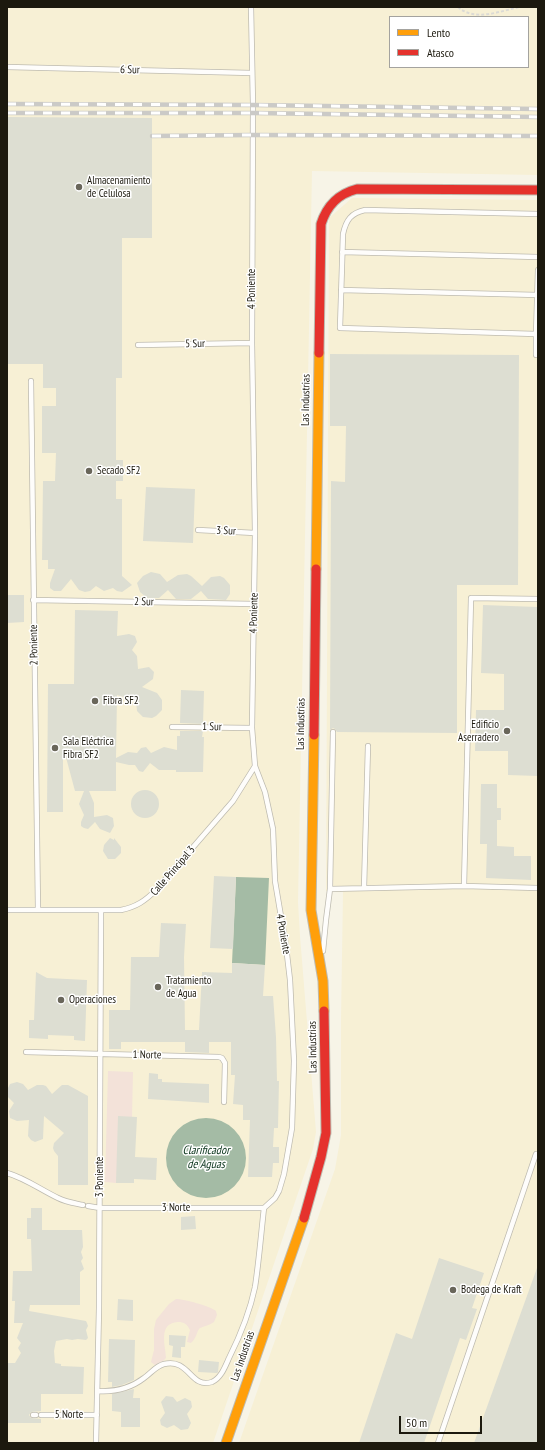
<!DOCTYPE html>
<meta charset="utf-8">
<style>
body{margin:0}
#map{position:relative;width:545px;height:1450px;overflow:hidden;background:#f7f4e7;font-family:"PT Sans Narrow",sans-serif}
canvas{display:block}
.frame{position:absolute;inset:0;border:8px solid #1c190e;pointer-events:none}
.legend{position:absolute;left:389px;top:16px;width:140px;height:52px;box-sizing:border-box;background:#fff;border:1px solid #a4a39f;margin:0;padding:5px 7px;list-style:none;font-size:12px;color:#1c190e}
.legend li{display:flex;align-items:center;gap:8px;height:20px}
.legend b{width:20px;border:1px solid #a4a39f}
.scale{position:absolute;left:399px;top:1416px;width:83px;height:18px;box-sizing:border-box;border:2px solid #1c190e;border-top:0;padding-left:5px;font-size:12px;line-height:14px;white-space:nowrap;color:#1c190e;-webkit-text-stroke:3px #fff;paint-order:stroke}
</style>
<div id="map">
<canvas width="545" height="1450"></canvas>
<div class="frame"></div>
<ul class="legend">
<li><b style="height:5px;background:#ff9f0a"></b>Lento</li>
<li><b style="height:5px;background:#e5322d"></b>Atasco</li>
</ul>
<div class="scale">50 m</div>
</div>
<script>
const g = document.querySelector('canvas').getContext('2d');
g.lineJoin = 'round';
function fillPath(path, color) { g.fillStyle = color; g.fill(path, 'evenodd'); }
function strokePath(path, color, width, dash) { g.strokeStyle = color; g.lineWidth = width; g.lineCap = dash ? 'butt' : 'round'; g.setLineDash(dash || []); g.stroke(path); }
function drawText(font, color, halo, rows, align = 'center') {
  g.font = font + ' "PT Sans Narrow",sans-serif'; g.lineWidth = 3; g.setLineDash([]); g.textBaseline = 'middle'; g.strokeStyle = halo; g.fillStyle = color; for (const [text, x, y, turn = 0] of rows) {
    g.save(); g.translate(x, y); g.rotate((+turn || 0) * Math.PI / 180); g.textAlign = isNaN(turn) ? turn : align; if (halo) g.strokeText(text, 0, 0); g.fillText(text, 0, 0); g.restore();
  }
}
fillPath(new Path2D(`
 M 7,7 L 538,7 L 538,175 L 312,171 L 298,902 L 300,936 L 316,1132 L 313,1149 L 213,1443 L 7,1443 ZM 390,17 L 528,17 L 528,67 L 390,67 Z
 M 352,198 L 538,200 L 538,1443 L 239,1443 L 335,1169 L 341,1135 L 341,1019 L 343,892 L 326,891 L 329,218 Z`), '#f7f0d5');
fillPath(new Path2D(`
 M 108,1071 L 133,1072 L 132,1117 L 116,1183 L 105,1182 Z
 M 176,1299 C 184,1299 210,1306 216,1311 L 217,1315 L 214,1322 C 210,1325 204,1326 200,1328 C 196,1332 197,1338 191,1343 L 187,1342 L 190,1330 C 187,1324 184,1322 178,1322 C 157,1323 166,1347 166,1358 L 163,1361 L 155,1365 L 151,1362 L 154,1350 L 154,1329 L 156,1320 L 169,1304 Z`), '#f3e2d9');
fillPath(new Path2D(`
 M 236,877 L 269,878 L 265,965 L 232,963 Z
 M166 1158a40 40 0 1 1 80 0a40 40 0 1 1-80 0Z`), '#a4bba5');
fillPath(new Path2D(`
 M 7,117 L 152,118 L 152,238 L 122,238 L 122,378 L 116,378 L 116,460 L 123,460 L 123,481 L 116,481 L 116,499 L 122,499 L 122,576 L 132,585 L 122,592 L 117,591 L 113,588 L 104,591 L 96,586 L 90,591 L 85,592 L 79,590 L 71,579 L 61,591 L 54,591 L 50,588 L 50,583 L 55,569 L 48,569 L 48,560 L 42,560 L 43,481 L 55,481 L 56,453 L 42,453 L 42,406 L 56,406 L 56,388 L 43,388 L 43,364 L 7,364 Z
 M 330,354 L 519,355 L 518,585 L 457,585 L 457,733 L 337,732 L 335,729 L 333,728 L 330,730 L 331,481 L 345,482 L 346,426 L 330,426 Z
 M 146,487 L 195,489 L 193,543 L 143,541 Z
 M 151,572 L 160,574 L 167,582 L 178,575 L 187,574 L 191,576 L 202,586 L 211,577 L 220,576 L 224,578 L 230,585 L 230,594 L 226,600 L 208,599 L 201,591 L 191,599 L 176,599 L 168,590 L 159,598 L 147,598 L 140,592 L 137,583 L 143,576 Z
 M 7,595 L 24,595 L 24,622 L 7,623 Z
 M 483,605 L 538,607 L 538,776 L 508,775 L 508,751 L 475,751 L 476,710 L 504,710 L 504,674 L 481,673 Z
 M 75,610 L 118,611 L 117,636 L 129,634 L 135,636 L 137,642 L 132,650 L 137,656 L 138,669 L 149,667 L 154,672 L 153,679 L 142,687 L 157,693 L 162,700 L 162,710 L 156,716 L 152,718 L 143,717 L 137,711 L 136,701 L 117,695 L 116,758 L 128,752 L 137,753 L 141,748 L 146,747 L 151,753 L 164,747 L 177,750 L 177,736 L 180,736 L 180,731 L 203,731 L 202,737 L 204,737 L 203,772 L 176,772 L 176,770 L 159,770 L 150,763 L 143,772 L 139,771 L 135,765 L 129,765 L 116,762 L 116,791 L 89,791 L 94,803 L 94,817 L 107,815 L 113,818 L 114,826 L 110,833 L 100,829 L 95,822 L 88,829 L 84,828 L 81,826 L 81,822 L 84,815 L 79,804 L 84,791 L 75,791 L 64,750 L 63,750 L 63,812 L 47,812 L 48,684 L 74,684 Z
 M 181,690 L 204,691 L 203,724 L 180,723 Z
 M 481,784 L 497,784 L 497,808 L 501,808 L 501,820 L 497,820 L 497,846 L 514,847 L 514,856 L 531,856 L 531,880 L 486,878 L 487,844 L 480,844 Z
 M131 804a14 14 0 1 1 28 0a14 14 0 1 1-28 0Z
 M 110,838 L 114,840 L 114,838 L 121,847 L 121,853 L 115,859 L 108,859 L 103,851 L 104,845 Z
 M 214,876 L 236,877 L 233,949 L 210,948 Z
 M 161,923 L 186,924 L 184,957 L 185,1030 L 199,1030 L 202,972 L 232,973 L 232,963 L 265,965 L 263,996 L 273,996 L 276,1037 L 277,1081 L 279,1081 L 278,1128 L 274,1128 L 273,1147 L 279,1147 L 279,1163 L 273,1163 L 272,1177 L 248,1177 L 250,1120 L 243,1120 L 243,1105 L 233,1104 L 235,1075 L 231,1075 L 231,1042 L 209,1042 L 209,1053 L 185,1052 L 185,1042 L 121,1042 L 121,1049 L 109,1049 L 109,1010 L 130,1010 L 131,957 L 159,957 Z
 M 36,972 L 47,978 L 87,980 L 85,1041 L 74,1040 L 74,1036 L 48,1035 L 48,1039 L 29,1038 L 29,1020 L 34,1020 Z
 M 149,1073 L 158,1074 L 158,1079 L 162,1079 L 162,1082 L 209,1084 L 209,1103 L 148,1099 Z
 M 17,1082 L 23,1084 L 28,1090 L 37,1085 L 43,1085 L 46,1086 L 52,1094 L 62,1085 L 68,1085 L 88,1096 L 88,1185 L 58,1185 L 58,1156 L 54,1151 L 53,1148 L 54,1143 L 64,1133 L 44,1116 L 43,1139 L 35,1142 L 31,1140 L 28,1136 L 29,1120 L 17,1121 L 10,1118 L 9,1111 L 14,1103 L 7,1096 L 7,1090 L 10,1084 Z
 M 118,1116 L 137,1117 L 135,1157 L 157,1158 L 156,1180 L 134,1179 L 134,1183 L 116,1183 Z
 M 31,1208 L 42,1208 L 42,1230 L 82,1230 L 83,1247 L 81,1252 L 83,1258 L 81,1261 L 84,1269 L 80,1272 L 80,1305 L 30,1305 L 29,1311 L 86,1321 L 87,1323 L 88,1326 L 86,1330 L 88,1338 L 86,1340 L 78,1339 L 72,1340 L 67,1339 L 56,1341 L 54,1351 L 55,1363 L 61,1364 L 61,1366 L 84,1367 L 83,1394 L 41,1394 L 41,1411 L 31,1412 L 29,1415 L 31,1418 L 41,1419 L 41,1423 L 7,1423 L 7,1363 L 15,1363 L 21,1353 L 18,1348 L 21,1343 L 17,1338 L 23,1323 L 14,1323 L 15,1301 L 12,1301 L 13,1271 L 32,1271 L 31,1239 L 27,1239 L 27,1218 L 31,1218 Z
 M 195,1216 L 196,1229 L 181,1230 L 181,1217 Z
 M 439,1258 L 484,1273 L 472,1308 L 477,1309 L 466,1340 L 460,1338 L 424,1443 L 359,1443 L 396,1333 L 412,1339 Z
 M 537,1268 L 538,1268 L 538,1443 L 474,1443 Z
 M 118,1299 L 133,1300 L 133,1321 L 117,1320 Z
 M 169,1335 L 186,1336 L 185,1347 L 181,1347 L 181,1358 L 172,1357 L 173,1346 L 169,1345 Z
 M 109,1339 L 135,1340 L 134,1380 L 122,1385 L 112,1387 L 112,1382 L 108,1382 Z
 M 199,1360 L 219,1362 L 218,1372 L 217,1373 L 198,1372 Z
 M 134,1389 L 133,1398 L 140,1398 L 140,1427 L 121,1427 L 121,1412 L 112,1411 L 112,1394 Z
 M 166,1396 L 173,1397 L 177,1402 L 185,1398 L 191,1401 L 192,1407 L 187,1414 L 191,1423 L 188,1429 L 181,1430 L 174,1425 L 167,1428 L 161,1425 L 160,1420 L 165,1413 L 161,1402 Z`), '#ddded2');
const lane = new Path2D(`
 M 251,7 L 253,105 L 252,343 L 255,533 L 252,728 L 255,766 L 265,792 L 273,829 L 275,881 L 286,946 L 290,980 L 294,1061 L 292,1128 L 284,1174 L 279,1191 L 275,1198 L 264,1208
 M 7,67 L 252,73
 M 538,214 L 365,210 C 351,213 346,220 343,234 L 340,328 L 536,334 L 538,270
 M 342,252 L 538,257
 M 341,290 L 538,295
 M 536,334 L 536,355 L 538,355
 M 138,345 L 252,343
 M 31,381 L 38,910
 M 198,530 L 255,533
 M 33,600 L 255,604
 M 172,727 L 252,728
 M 464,886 L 471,598 L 538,599
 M 364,888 L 368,746
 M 330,889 L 333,732
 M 7,910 L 121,910 C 136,907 145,901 156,890 L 233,801 L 255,766
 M 323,951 L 326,920 L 330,889 L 464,886 L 538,888
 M 26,1052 L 219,1057 L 222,1058 L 225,1063 L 224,1102
 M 7,1173 C 25,1178 41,1190 58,1198 C 66,1202 74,1203 83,1205
 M 88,1206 L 100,1208 L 264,1208
 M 98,1391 C 115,1392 131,1388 144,1378 C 151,1373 156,1366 164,1364 C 190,1358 190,1389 212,1382 C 221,1378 225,1367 229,1358 C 240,1336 250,1311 255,1287 C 259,1261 261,1234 264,1208
 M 33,1415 L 36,1415
 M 41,1415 L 97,1415
 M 96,1443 L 99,1308 L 101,910
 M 438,1443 L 536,1154 L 538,1155`);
const slow = new Path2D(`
 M 316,569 L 319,353
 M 314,735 L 311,910 L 323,981 L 324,1011
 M 226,1443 L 304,1218`);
const jam = new Path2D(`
 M 319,353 L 321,224 C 327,205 338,194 357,189 L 538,190
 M 314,735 L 316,569
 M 304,1218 L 321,1157 L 326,1133 L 324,1011`);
strokePath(lane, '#bebbb0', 6);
strokePath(slow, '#bebbb0', 11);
strokePath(jam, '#bebbb0', 11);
strokePath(new Path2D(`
 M 458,7 C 475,22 500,11 520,7`), '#dbdad5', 2, [3, 2]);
strokePath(lane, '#fefdfb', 4.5);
strokePath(slow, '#ff9f0a', 9);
strokePath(jam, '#e5322d', 9);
const rail = new Path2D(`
 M 7,104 L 253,105 L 538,109
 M 7,113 L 253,113 L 538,117
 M 152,136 L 252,135 L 538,136`);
strokePath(rail, '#cbcac7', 4.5);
strokePath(rail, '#fff', 3, [9]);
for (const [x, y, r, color] of [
 [79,187,4,"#69665a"],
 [89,471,4,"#69665a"],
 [95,701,4,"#69665a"],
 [507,731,4,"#69665a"],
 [55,748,4,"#69665a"],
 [158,987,4,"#69665a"],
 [61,1000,4,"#69665a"],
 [453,1290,4,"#69665a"]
]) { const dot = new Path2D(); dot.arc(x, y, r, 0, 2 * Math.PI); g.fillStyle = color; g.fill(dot); strokePath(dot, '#fff', 1.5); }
drawText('11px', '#1c190e', '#fff', [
 ["6 Sur",130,70,1],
 ["4 Poniente",252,289,-90],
 ["5 Sur",195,344,-1],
 ["Las Industrias",306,400,-89],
 ["3 Sur",226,531,3],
 ["2 Sur",144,602,1],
 ["4 Poniente",254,613,-89],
 ["2 Poniente",34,645,-91],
 ["Las Industrias",301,724,-89],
 ["1 Sur",212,727,1],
 ["Calle Principal 3",173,871,-49],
 ["4 Poniente",283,934,80],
 ["Las Industrias",313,1047,-91],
 ["1 Norte",147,1055,1],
 ["3 Poniente",100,1177,-90],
 ["3 Norte",176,1208],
 ["Las Industrias",243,1356,-71],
 ["5 Norte",69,1415]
]);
drawText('11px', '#1c190e', '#fff', [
 ["Almacenamiento",87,181],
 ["de Celulosa",87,194],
 ["Secado SF2",97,471],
 ["Fibra SF2",103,701],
 ["Edificio",499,725,"right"],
 ["Aserradero",499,738,"right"],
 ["Sala Eléctrica",63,742],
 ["Fibra SF2",63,755],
 ["Tratamiento",166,981],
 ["de Agua",166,994],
 ["Operaciones",69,1000],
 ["Bodega de Kraft",461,1290]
], 'left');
drawText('italic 12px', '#0c361d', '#fff', [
 ["Clarificador",206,1151],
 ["de Aguas",206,1165]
]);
</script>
